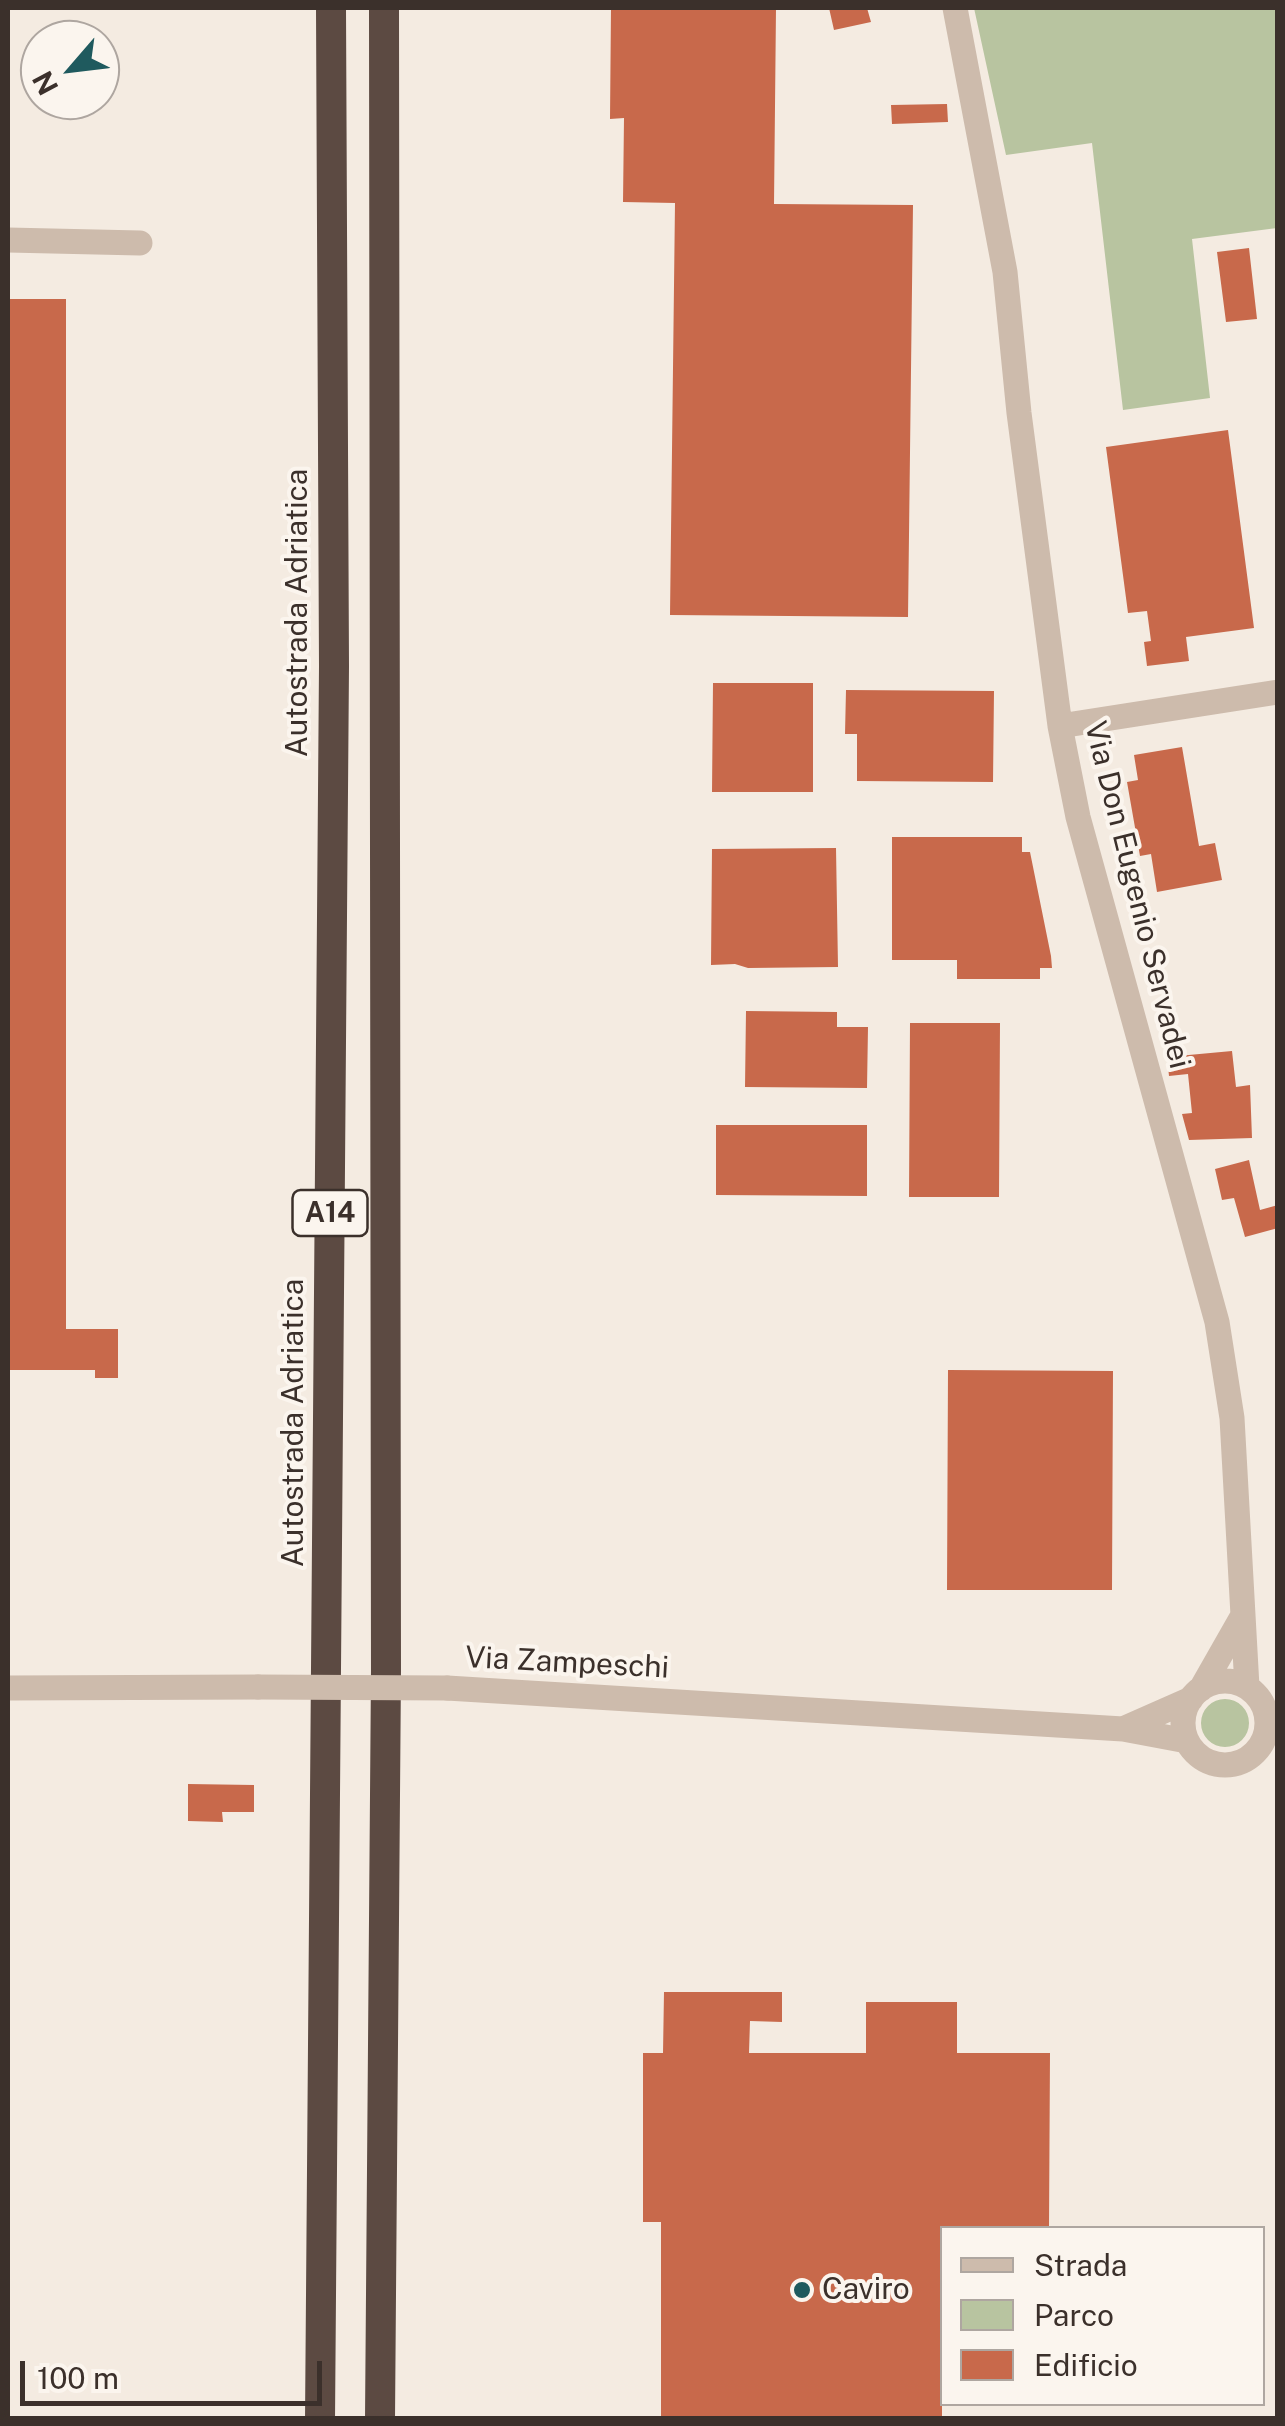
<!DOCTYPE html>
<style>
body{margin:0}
#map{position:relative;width:1285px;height:2426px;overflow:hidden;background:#f4ebe1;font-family:"Public Sans",sans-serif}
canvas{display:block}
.frame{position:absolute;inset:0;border:10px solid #3b302b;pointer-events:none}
.legend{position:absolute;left:940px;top:2226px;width:325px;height:180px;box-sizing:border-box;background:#fbf5ee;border:2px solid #aea6a0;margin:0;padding:12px 18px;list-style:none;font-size:30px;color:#3b302b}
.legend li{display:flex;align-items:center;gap:20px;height:50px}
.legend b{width:50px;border:2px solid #aea6a0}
.north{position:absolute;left:20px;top:20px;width:100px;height:100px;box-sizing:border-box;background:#fbf5ee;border:2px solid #aea6a0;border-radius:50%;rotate:242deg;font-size:28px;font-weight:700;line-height:40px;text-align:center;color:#3b302b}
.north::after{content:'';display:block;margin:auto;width:35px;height:45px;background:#1f5a5e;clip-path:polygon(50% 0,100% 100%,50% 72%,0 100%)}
.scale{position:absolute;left:20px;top:2361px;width:302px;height:45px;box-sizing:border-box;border:5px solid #3b302b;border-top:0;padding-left:12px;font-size:30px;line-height:35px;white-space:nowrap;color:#3b302b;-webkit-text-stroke:8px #fbf5ee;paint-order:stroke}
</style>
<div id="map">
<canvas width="1285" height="2426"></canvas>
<div class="frame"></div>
<ul class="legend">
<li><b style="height:12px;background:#cdbbac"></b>Strada</li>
<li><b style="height:28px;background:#b8c4a0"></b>Parco</li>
<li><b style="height:28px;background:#c8694b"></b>Edificio</li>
</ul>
<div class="north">N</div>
<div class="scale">100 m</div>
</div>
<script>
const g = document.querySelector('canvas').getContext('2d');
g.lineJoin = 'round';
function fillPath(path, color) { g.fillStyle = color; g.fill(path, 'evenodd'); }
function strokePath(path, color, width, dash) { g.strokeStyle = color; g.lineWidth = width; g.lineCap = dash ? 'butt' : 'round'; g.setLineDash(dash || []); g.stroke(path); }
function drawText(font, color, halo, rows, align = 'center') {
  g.font = font + ' "Public Sans",sans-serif'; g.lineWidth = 8; g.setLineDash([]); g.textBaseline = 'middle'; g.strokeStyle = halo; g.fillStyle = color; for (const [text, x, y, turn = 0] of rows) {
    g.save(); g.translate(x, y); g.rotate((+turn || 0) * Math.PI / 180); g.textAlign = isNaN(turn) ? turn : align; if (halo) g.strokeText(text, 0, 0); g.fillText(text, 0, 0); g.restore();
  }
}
fillPath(new Path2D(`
 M 974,8 L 1277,8 L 1277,228 L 1192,239 L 1210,398 L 1123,410 L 1092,143 L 1006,155 Z
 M1201 1723a24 24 0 1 1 48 0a24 24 0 1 1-48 0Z`), '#b8c4a0');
fillPath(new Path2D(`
 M 611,8 L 776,8 L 774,204 L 913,205 L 908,617 L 670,615 L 675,203 L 623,202 L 624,118 L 610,119 Z
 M 829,8 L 867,8 L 871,22 L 834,30 Z
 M 947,104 L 948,122 L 892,124 L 891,105 Z
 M 1249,248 L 1257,319 L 1226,322 L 1217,252 Z
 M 8,299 L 66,299 L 66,1329 L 118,1329 L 118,1378 L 95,1378 L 95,1370 L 8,1370 Z
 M 1228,430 L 1254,628 L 1186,637 L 1189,661 L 1147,666 L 1144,642 L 1151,641 L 1147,611 L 1128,613 L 1106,447 Z
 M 713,683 L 813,683 L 813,792 L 712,792 Z
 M 846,690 L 994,691 L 993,782 L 857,781 L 857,734 L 845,734 Z
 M 1182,747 L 1199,846 L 1215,843 L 1222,880 L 1157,892 L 1151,854 L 1140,856 L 1127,782 L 1138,780 L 1134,755 Z
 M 892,837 L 1022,837 L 1022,852 L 1030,852 L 1051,956 L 1052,968 L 1040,968 L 1040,979 L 957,979 L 957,960 L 892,960 Z
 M 836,848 L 838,967 L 748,968 L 735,964 L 711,965 L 712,849 Z
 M 746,1011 L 837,1012 L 837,1027 L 868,1027 L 867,1088 L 745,1087 Z
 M 910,1023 L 1000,1023 L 999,1197 L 909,1197 Z
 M 1232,1051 L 1236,1087 L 1250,1085 L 1252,1138 L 1189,1140 L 1182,1114 L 1192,1113 L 1188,1074 L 1169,1076 L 1167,1057 Z
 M 716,1125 L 867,1125 L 867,1196 L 716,1195 Z
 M 1249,1160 L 1260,1210 L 1278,1205 L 1278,1228 L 1245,1237 L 1234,1198 L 1222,1200 L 1215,1169 Z
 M 948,1370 L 1113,1371 L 1112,1590 L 947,1590 Z
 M 188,1784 L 254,1785 L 254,1812 L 222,1812 L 223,1822 L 188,1821 Z
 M 664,1992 L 782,1992 L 782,2022 L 750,2021 L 749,2053 L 866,2053 L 866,2002 L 957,2002 L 957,2053 L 1050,2053 L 1049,2228 L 942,2228 L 942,2418 L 661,2418 L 661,2222 L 643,2222 L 643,2053 L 663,2053 Z`), '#c8694b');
strokePath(new Path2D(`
 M 955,8 L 1005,272 L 1019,413 L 1060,726 L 1078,817 L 1217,1322 L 1232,1418 L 1247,1687
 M 8,240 L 140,243
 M 1060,726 L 1278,692
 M1183 1723a42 42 0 1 1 84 0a42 42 0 1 1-84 0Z
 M 8,1688 L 258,1687
 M 447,1688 L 1123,1729 L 1187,1741
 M 1201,1689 L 1242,1617
 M 1123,1729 L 1191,1699`), '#cdbbac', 25);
strokePath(new Path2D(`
 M 320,2418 L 334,666 L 331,8
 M 380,2418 L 386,1670 L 384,8`), '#5c4a42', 30);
strokePath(new Path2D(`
 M 258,1687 L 447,1688`), '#cdbbac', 25);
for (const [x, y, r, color] of [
 [802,2290,10,"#1f5a5e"]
]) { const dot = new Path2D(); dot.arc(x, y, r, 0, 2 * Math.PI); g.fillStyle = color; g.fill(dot); strokePath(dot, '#fbf5ee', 4); }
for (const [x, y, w] of [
 [330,1213,75]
]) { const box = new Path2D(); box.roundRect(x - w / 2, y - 23, w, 46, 8); g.fillStyle = '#fbf5ee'; g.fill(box); strokePath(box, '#3b302b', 2.5); }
drawText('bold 28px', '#3b302b', null, [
 ["A14",330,1213]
]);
drawText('30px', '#3b302b', '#fbf5ee', [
 ["Autostrada Adriatica",298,613,-90],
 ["Via Don Eugenio Servadei",1137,895,76],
 ["Autostrada Adriatica",294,1423,-90],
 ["Via Zampeschi",567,1663,3]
]);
drawText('30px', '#3b302b', '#fbf5ee', [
 ["Caviro",822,2290]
], 'left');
</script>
